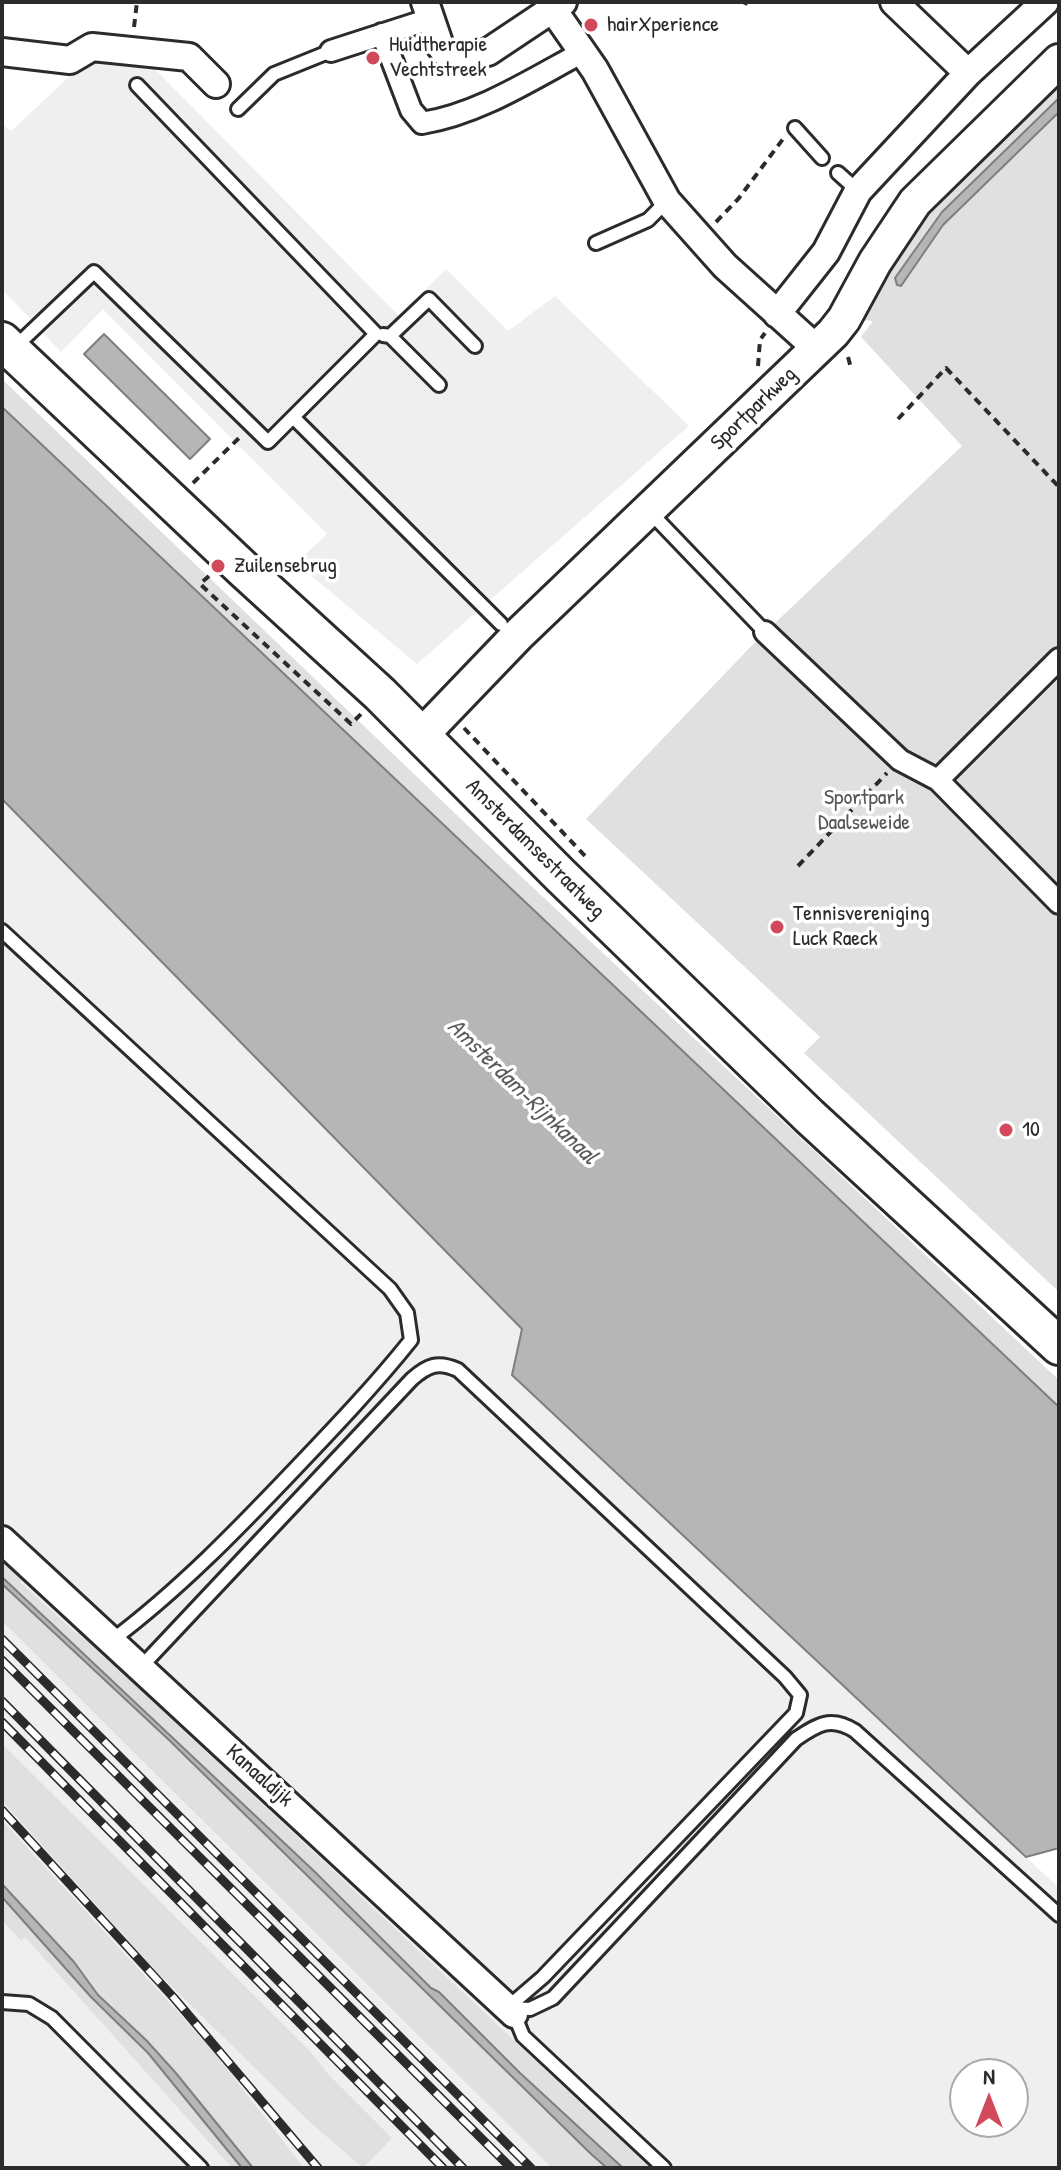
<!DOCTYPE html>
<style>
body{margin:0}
#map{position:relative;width:1061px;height:2170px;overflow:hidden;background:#fff;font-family:"Patrick Hand",sans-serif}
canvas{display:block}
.frame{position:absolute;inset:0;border:4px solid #2b2b2b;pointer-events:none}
.north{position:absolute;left:949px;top:2058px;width:80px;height:80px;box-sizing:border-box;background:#fff;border:2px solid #aaa;border-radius:50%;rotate:0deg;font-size:22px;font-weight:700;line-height:32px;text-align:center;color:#2b2b2b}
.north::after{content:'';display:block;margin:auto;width:28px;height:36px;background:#d1495b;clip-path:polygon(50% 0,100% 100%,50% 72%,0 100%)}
</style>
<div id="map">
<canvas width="1061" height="2170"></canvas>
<div class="frame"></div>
<div class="north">N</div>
</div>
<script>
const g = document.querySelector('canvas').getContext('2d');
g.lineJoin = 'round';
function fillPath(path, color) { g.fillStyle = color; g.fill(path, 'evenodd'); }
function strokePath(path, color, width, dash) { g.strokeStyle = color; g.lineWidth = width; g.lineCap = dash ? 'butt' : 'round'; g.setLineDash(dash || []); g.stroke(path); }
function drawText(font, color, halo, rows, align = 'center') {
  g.font = font + ' "Patrick Hand",sans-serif'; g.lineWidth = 7; g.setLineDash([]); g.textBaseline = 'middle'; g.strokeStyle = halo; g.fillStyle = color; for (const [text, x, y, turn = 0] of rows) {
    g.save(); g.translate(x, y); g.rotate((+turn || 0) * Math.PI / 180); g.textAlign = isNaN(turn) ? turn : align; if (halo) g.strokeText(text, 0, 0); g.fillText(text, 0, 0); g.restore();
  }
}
fillPath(new Path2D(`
 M 86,61 L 151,65 L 399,316 L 446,269 L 508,331 L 555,296 L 689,426 L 417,664 L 296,563 L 327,534 L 103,309 L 61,352 L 2,289 L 2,124 L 11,131 Z
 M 2,799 L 522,1329 L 513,1376 L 1059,1888 L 1059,2168 L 2,2168 ZM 965,2074 L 1013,2074 L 1013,2122 L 965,2122 Z`), '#efefef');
fillPath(new Path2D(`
 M 1059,75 L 1059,98 L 942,212 L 895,278 L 901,285 L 943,225 L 1059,112 L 1059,1292 L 804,1053 L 820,1037 L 586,819 L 757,640 L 962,446 L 861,337 L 873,321 L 852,319 L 912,228 Z
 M 2,379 L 511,867 L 1059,1380 L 1059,1407 L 2,407 Z
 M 2,1559 L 22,1579 L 20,1582 L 77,1634 L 79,1632 L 650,2168 L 623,2168 L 520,2073 L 439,1992 L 431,1988 L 315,1872 L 2,1577 Z
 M 2,1584 L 169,1740 L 425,1993 L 607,2168 L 552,2168 L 2,1621 Z
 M 2,1744 L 308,2049 L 329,2075 L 392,2138 L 363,2168 L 312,2124 L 158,1973 L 2,1801 Z
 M 2,1820 L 210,2047 L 304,2168 L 253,2168 L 175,2072 L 146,2040 L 98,1995 L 74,1962 L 2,1884 Z
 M 2,1897 L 91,1997 L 148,2053 L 242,2168 L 232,2168 L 25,1937 L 21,1941 L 2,1920 Z`), '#e0e0e0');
const water = new Path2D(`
 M 1059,98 L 1059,112 L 943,225 L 901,286 L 897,285 L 895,278 L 942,212 Z
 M 104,334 L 210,439 L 190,459 L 84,354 Z
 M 2,407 L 1059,1407 L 1059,1848 L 1026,1857 L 512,1375 L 522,1329 L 2,799 Z
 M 2,1577 L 315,1872 L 431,1988 L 439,1992 L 520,2073 L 623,2168 L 607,2168 L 591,2154 L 169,1740 L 2,1584 Z
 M 2,1884 L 74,1962 L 98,1995 L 146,2040 L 175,2072 L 253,2168 L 242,2168 L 148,2053 L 91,1997 L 2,1897 Z`);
fillPath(water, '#b6b6b6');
strokePath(water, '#7e7e7e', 2);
const service = new Path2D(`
 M 137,85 L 376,334 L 293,417 L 501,624
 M 238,109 L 274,74 L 331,51
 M 795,128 L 822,158
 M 838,173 L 858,191
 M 596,243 L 648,220 L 667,201
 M 383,335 L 390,336 L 439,385
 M 390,336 L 429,299 L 475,346
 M 14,348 L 94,272 L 268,442 L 293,417
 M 648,510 L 765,632
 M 2,931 L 390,1289 L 407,1313 L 411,1340 C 375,1385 335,1427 295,1469 C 237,1530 179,1590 111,1641
 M 140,1668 L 412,1379 C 428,1365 438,1361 458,1370 L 785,1677 L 800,1695 L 796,1713 L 543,1977 L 507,2008
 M 2,2002 L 29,2004 L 52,2018 L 201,2168
 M 510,2008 L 530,2009 L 553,1998 L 796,1739 C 818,1724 831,1716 855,1731 L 1059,1915
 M 514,2014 L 523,2036 L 664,2168`);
const pedestrian = new Path2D(`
 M 382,34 L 411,110 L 422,123 C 479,114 532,79 583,52
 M 331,51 L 430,19
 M 765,632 L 900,760 L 938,780 L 1059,903
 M 938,780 L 1059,659`);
const minor = new Path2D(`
 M 425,2 L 440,46 L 450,58 L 488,52 L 563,2
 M 894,2 L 968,73
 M 554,11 L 595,70 L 667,201 L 725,266 L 817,349
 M 2,52 L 70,60 L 92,47 L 189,57 L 216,84
 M 777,314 L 826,252 L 858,191 L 968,73 L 1045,2
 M 2,1540 L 514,2014`);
const tertiary = new Path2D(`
 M 422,735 L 518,635 L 833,333 L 844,319 L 875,262 L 915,202 L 1059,61`);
const secondary = new Path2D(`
 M 2,341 L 242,568 L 380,694 L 560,875 L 809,1116 L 1059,1346`);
strokePath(service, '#2b2b2b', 18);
strokePath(pedestrian, '#2b2b2b', 26);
strokePath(minor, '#2b2b2b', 32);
strokePath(tertiary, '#2b2b2b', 38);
strokePath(secondary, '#2b2b2b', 42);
strokePath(new Path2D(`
 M 745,5 L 746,2
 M 134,27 L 137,2
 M 716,222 L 739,198 L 783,139
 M 848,357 L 851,368
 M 758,366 L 760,340 L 765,333
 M 898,419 L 946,368 L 1059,487
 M 193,483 L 241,436
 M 209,576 L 200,584 L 351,724 L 361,714
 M 464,728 L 587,858
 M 798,866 L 887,773`), '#2b2b2b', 4, [8, 6]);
strokePath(service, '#fff', 12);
strokePath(pedestrian, '#fff', 20);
strokePath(minor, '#fff', 26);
strokePath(tertiary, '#fff', 32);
strokePath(secondary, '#fff', 36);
const rail = new Path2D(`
 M 2,1639 L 531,2168
 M 2,1660 L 511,2168
 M 2,1701 L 463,2168
 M 2,1722 L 443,2168
 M 2,1810 L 174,1998 L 318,2168`);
strokePath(rail, '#2b2b2b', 9);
strokePath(rail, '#fff', 6, [18]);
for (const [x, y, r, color] of [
 [591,25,8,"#d1495b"],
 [373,58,8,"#d1495b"],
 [218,566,8,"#d1495b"],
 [777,927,8,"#d1495b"],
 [1006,1130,8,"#d1495b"]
]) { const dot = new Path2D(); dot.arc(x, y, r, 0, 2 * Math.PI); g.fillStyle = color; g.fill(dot); strokePath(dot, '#fff', 3); }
drawText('22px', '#2b2b2b', '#fff', [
 ["hairXperience",607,25],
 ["Huidtherapie",389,45],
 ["Vechtstreek",389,70],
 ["Zuilensebrug",234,566],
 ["Tennisvereniging",793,914],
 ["Luck Raeck",793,939],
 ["10",1022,1130]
], 'left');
drawText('22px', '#2b2b2b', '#fff', [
 ["Sportparkweg",754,409,-44],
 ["Amsterdamsestraatweg",535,849,45],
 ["Kanaaldijk",259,1776,42]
]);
drawText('22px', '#585858', '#fff', [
 ["Sportpark",864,798],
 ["Daalseweide",864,823]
]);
drawText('italic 24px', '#5c5c5c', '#fff', [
 ["Amsterdam-Rijnkanaal",522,1092,44]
]);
</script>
